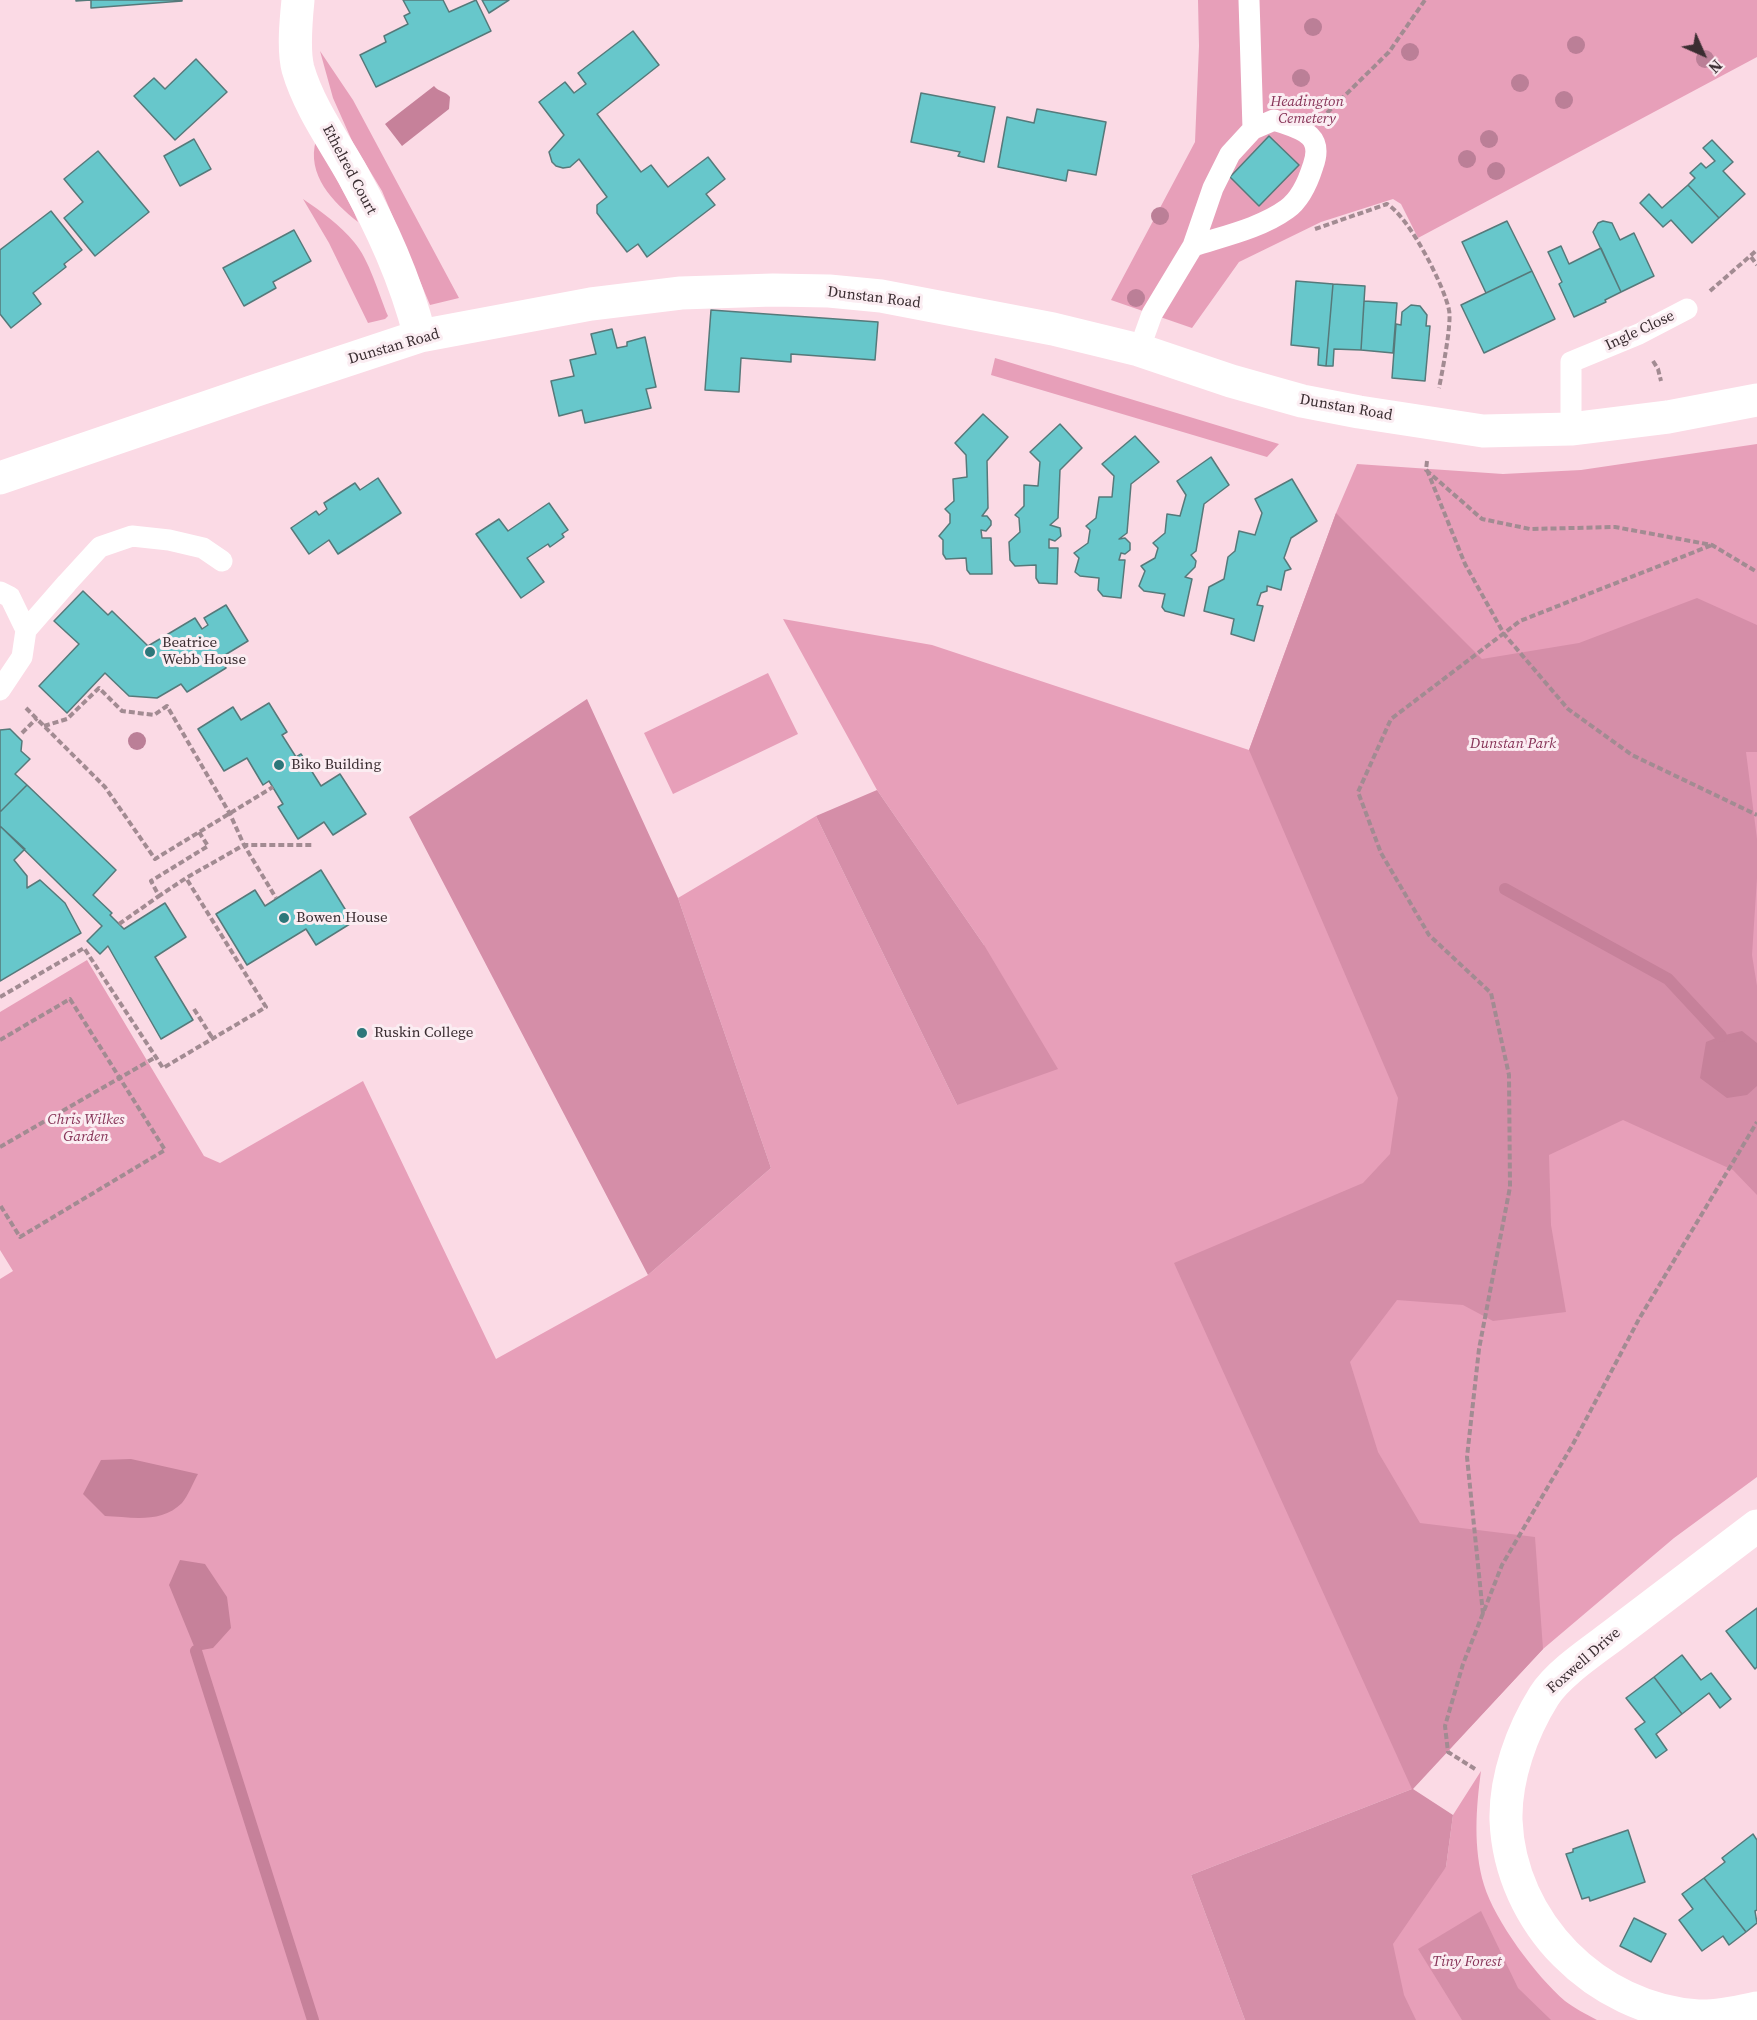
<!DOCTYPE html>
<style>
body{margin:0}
#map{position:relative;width:1757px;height:2020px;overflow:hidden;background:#fbdae5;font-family:"Source Serif 4",serif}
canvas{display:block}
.north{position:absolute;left:1673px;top:24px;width:60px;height:60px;-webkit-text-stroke:4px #fbedf2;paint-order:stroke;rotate:135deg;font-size:16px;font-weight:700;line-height:24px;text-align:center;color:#3a2d31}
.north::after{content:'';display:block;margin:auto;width:21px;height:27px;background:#3a2d31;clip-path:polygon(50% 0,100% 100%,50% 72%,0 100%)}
</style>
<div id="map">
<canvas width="1757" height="2020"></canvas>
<div class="north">N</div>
</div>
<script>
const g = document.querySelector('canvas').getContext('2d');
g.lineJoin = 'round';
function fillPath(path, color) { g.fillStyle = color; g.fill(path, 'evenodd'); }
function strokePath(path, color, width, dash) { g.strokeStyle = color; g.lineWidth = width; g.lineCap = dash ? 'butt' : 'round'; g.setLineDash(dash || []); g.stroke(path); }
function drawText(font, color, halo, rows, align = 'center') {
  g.font = font + ' "Source Serif 4",serif'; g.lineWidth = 6; g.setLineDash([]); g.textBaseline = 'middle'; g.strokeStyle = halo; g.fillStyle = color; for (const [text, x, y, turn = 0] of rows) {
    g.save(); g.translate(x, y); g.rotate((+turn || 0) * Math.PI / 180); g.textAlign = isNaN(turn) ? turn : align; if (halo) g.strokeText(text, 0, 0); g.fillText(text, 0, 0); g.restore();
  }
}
fillPath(new Path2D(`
 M 1198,0 L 1757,0 L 1757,57 L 1418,238 L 1401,204 L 1393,199 L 1321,222 L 1239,262 L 1192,328 L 1111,300 L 1195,142 L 1199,46 Z
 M 320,51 L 353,100 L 459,298 L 430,305 L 382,191 L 353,143 L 333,98 Z
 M 316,140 L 354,212 L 358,222 C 333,202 306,175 316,140 Z
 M 303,199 C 321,211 341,226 354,242 C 369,259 379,295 388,316 L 385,319 L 368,323 L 329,243 Z
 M 995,358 L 1279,444 L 1267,457 L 991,375 Z
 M 1757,444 L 1757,1477 L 1674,1538 L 1543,1649 L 1412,1789 L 1191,1875 L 1245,2020 L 0,2020 L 0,1279 L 13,1271 L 0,1250 L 0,1012 L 87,960 L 204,1156 L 220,1163 L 363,1081 L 496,1359 L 648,1275 L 771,1168 L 678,898 L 816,816 L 957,1105 L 984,945 L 877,790 L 783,619 L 932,645 L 1249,750 L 1336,513 L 1357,464 L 1503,474 L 1581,470 Z
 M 768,673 L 798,734 L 673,794 L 644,733 Z
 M 1481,1771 C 1476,1808 1473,1848 1484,1885 C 1495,1921 1536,1976 1565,2001 C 1574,2008 1586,2014 1597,2020 L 1388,2020 L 1350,1950 L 1446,1867 L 1453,1815 Z`), '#e79fb9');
fillPath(new Path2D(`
 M 1336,513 L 1482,659 L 1579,643 L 1697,598 L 1757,625 L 1757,752 L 1746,752 L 1757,839 L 1757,878 L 1752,955 L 1757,986 L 1757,1195 L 1733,1170 L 1623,1120 L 1549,1155 L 1551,1225 L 1566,1312 L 1493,1321 L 1463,1305 L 1397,1300 L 1350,1362 L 1378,1452 L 1420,1523 L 1535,1537 L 1543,1649 L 1413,1789 L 1453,1815 L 1446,1867 L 1393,1944 L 1404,1995 L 1416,2020 L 1245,2020 L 1191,1875 L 1412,1789 L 1174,1263 L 1363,1183 L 1390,1154 L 1398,1098 L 1249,750 Z
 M 587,699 L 678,898 L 771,1168 L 648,1275 L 409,817 Z
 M 877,790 L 984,945 L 1058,1069 L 957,1105 L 816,816 Z
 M 1481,1911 L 1518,1988 L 1551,2020 L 1462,2020 L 1418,1949 Z`), '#d58ea8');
fillPath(new Path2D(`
 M 434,86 C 439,92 445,91 450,97 L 449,109 L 402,146 L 385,124 Z
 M 1742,1031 L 1757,1043 L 1757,1086 L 1747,1095 L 1727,1098 L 1700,1078 L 1706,1042 L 1721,1036 Z
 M 131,1459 L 198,1474 C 193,1483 188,1496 182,1503 C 161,1524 131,1517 105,1516 L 83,1494 L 101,1460 Z
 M 180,1560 L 205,1564 L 227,1597 L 231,1628 L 213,1648 L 196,1651 L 169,1585 Z`), '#c6819a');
strokePath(new Path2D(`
 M 1505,889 L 1668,979 L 1721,1036
 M 196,1651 L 313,2020`), '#c6819a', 12);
const building = new Path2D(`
 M 76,0 L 182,0 L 182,1 L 91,8 L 91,0 L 76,1 Z
 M 403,0 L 443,0 L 449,12 L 476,0 L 491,31 L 376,87 L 360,55 L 386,42 L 384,36 L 408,24 L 404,16 L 410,13 Z
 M 482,0 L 509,0 L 489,13 Z
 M 633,31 L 659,65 L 597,114 L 641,172 L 651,165 L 668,187 L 708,157 L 725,179 L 706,194 L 715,205 L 647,257 L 638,244 L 627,252 L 597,213 L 597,205 L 607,197 L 579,159 L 570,167 L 563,168 L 556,166 L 552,162 L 549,152 L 564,135 L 539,102 L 565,82 L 574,93 L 586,84 L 578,73 Z
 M 196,59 L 227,92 L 175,140 L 134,96 L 154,78 L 165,89 Z
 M 921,93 L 995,107 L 984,162 L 958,156 L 960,152 L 911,142 Z
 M 1037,109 L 1106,122 L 1096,175 L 1068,170 L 1066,181 L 998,167 L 1007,117 L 1034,123 Z
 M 1269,136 L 1299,165 L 1259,206 L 1230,177 Z
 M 194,139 L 211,169 L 180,186 L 164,156 Z
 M 1712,140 L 1733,162 L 1723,171 L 1745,194 L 1719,218 L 1688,185 L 1695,178 L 1690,173 L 1701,163 L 1706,168 L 1715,161 L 1703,148 Z
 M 98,151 L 149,212 L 95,256 L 64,218 L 83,202 L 64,179 Z
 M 1688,185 L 1719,218 L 1692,243 L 1671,220 L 1663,227 L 1640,203 L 1649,194 L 1662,208 Z
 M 51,211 L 82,250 L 64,264 L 66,267 L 33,293 L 41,304 L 11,328 L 0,314 L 0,250 Z
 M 1507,221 L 1532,271 L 1486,293 L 1462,242 Z
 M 1603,221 L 1612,223 L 1620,240 L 1634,233 L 1654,276 L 1621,292 L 1593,232 L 1598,223 Z
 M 294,230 L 311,261 L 273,282 L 276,288 L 244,306 L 223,268 Z
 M 1561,246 L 1569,264 L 1601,248 L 1621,292 L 1605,300 L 1606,302 L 1574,317 L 1559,284 L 1562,282 L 1548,252 Z
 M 1532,271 L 1555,319 L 1484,353 L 1461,305 Z
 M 1296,281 L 1333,284 L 1326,366 L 1318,365 L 1319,348 L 1291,345 Z
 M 1333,284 L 1365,286 L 1361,350 L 1334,349 L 1333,366 L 1326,366 Z
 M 1364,301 L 1397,303 L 1393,353 L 1361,350 Z
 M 1411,305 L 1420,306 L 1427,315 L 1426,326 L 1430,326 L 1425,381 L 1392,378 L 1396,324 L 1401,325 L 1402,312 Z
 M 711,310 L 878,322 L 875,360 L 791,354 L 791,362 L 741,358 L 739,392 L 705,390 Z
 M 612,329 L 617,348 L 627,346 L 627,342 L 645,337 L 656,387 L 646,389 L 651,408 L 585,423 L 582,410 L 559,416 L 551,381 L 574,376 L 570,360 L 596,354 L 591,334 Z
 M 983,414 L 1008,437 L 987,461 L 988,508 L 982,516 L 987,516 L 991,521 L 991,525 L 986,531 L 981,530 L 982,538 L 991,538 L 992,574 L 970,574 L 967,570 L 966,558 L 946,559 L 943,554 L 943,540 L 939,536 L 950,523 L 950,514 L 945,509 L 954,501 L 953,479 L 967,477 L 966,455 L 955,443 Z
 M 1060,424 L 1082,448 L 1060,470 L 1058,518 L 1050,525 L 1060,528 L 1061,536 L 1055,541 L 1049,539 L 1049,548 L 1058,548 L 1057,584 L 1039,583 L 1036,578 L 1036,565 L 1015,566 L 1010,560 L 1009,542 L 1020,532 L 1019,518 L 1015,515 L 1024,506 L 1024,485 L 1038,486 L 1040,462 L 1030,452 Z
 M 1135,436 L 1159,462 L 1131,484 L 1127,533 L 1119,539 L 1125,538 L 1130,543 L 1130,550 L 1125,554 L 1121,553 L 1119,560 L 1125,560 L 1121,598 L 1103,596 L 1098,590 L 1099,578 L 1080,576 L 1075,572 L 1079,558 L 1074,553 L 1088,543 L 1090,530 L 1086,526 L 1096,518 L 1099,497 L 1112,497 L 1114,476 L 1102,464 Z
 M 1211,457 L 1229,485 L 1204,504 L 1196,551 L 1191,555 L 1196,561 L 1195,567 L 1185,577 L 1192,579 L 1184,616 L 1165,611 L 1162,607 L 1165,594 L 1144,591 L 1139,586 L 1145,571 L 1141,566 L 1155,558 L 1158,548 L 1153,543 L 1165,533 L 1167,514 L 1180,516 L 1186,495 L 1177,481 Z
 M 378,478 L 401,513 L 338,554 L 329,540 L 309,554 L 291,528 L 316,511 L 319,515 L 327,509 L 324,503 L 355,483 L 360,490 Z
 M 1292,479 L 1317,521 L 1291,538 L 1284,558 L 1291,569 L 1285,571 L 1281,590 L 1267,586 L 1267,591 L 1261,593 L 1257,605 L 1263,606 L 1254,641 L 1231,634 L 1234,619 L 1204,611 L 1209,587 L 1224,579 L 1228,557 L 1235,551 L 1239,531 L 1255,535 L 1262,513 L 1255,499 Z
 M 549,503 L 568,530 L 562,534 L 564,537 L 550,547 L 548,544 L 527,558 L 544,582 L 521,598 L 476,534 L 499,519 L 508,531 Z
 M 83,591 L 108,615 L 112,611 L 148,646 L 195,618 L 202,629 L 208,625 L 204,618 L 226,605 L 248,641 L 220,658 L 226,668 L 187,692 L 181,684 L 157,698 L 129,696 L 105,673 L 67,713 L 39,686 L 79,644 L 54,621 Z
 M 269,703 L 287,732 L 282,735 L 296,757 L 301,754 L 321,786 L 340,774 L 366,814 L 333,835 L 324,822 L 298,839 L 278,807 L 283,804 L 269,781 L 263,785 L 247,758 L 224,771 L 198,729 L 233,707 L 241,720 Z
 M 10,729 L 22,741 L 21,751 L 30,759 L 15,774 L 27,785 L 0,812 L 0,730 Z
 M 27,785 L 116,870 L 93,895 L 112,913 L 110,915 L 124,929 L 165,903 L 186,937 L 155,957 L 193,1020 L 161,1039 L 108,946 L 100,954 L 87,941 L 102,926 L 0,826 L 0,812 Z
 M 0,826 L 25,849 L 14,860 L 27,876 L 27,888 L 40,880 L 65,903 L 81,933 L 0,981 Z
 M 321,870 L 353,922 L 316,945 L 306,929 L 247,965 L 216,914 L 255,890 L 265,906 Z
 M 1757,1608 L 1757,1667 L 1755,1669 L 1726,1631 Z
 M 1682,1655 L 1701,1680 L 1711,1673 L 1731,1699 L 1720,1708 L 1709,1693 L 1682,1714 L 1654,1677 Z
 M 1654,1677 L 1682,1714 L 1656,1734 L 1667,1750 L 1656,1758 L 1635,1729 L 1645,1722 L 1626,1698 Z
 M 1628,1830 L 1645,1882 L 1590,1901 L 1589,1897 L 1582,1899 L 1566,1854 L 1573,1852 L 1573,1849 Z
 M 1753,1834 L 1757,1840 L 1757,1910 L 1755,1911 L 1757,1923 L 1746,1932 L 1704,1878 L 1725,1862 L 1722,1858 Z
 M 1704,1878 L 1746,1932 L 1729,1945 L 1723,1936 L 1702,1951 L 1679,1920 L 1693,1909 L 1682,1894 Z
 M 1634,1918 L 1666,1934 L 1651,1962 L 1620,1946 Z`);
fillPath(building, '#67c7cb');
strokePath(building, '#56797a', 1.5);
strokePath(new Path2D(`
 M 1327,113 L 1389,52 L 1425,0
 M 1315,229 L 1387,204 C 1409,217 1444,285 1449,310 C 1452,323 1442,373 1439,388
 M 1751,257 L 1757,265
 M 1710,291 L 1757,250
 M 1653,361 L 1658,369 L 1661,381
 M 1427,461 L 1426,470 L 1482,519 L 1530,529 L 1615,527 L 1712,545 L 1757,572
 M 1427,470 L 1465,564 L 1504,634 L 1568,709 L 1632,755 L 1757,815
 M 26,708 L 105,787 L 155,859 L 273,787
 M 44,726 L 67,719 L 99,688 L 122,711 L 154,715 L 167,706 L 230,814 L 244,845 L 276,898
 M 22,733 L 37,718
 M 199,832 L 208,846 L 151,881 L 159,896 L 186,878 L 244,845 L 314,845
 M 119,924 L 159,896
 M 0,997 L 84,948 L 163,1068 L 266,1007 L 186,878
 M 194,1009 L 213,1039
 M 0,1040 L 70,999 L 165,1150 L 20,1237 L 0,1205
 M 0,1147 L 156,1057
 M 1483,1614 L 1467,1457 L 1479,1349 L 1510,1187 L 1509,1075 L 1491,993 L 1429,935 L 1381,853 L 1358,792 L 1391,719 L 1520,621 L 1712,545
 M 1475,1769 L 1448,1752 L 1445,1726 L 1463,1664 L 1502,1565 L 1573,1444 L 1639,1319 L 1757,1122`), '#a28b92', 4, [6, 3]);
strokePath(new Path2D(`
 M 1193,246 C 1224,236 1261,228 1287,209 C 1301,199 1308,182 1313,166 C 1325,133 1299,129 1274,120 L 1253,129
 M 1139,350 L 1152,314 L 1193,246 L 1213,188 L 1230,154 L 1253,129 L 1249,0
 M 1571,429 L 1571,362 L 1639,334 L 1687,309
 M 0,592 L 10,597 L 26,630 L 22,657 L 0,690
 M 26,630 L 67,583 L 100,547 L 132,536 L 169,540 L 203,548 L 222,561`), '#fff', 21);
strokePath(new Path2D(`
 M 298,0 C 296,20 293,50 298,69 C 309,107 334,141 353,175 C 382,228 405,278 420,336
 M 0,478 L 260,389 L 420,336 L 591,304 L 681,293 L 773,290 L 829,291 L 881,296 L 1053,329 L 1139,350 L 1231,381 L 1302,401 L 1359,412 L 1483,431 L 1571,429 L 1668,417 L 1757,400
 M 1757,1526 C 1711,1561 1665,1596 1620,1630 C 1597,1648 1559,1672 1544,1696 C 1522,1731 1505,1778 1506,1820 C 1510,1923 1596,2009 1698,2016 C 1717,2017 1738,2012 1757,2008`), '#fff', 33);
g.fillStyle = '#bb7f97';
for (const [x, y] of [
 [1313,27],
 [1576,45],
 [1410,52],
 [1705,59],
 [1301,78],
 [1520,83],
 [1564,100],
 [1489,139],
 [1467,159],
 [1496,171],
 [1160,216],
 [1136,298],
 [137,741]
]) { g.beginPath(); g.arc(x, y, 9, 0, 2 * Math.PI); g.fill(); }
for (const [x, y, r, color] of [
 [150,652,6,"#2d777a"],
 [279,765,6,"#2d777a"],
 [284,918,6,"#2d777a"],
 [362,1033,6,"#2d777a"]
]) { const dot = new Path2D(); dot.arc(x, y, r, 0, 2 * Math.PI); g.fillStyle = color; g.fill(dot); strokePath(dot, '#fbedf2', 2); }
drawText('italic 15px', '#873458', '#fbedf2', [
 ["Headington",1307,102],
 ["Cemetery",1307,119],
 ["Dunstan Park",1513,744],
 ["Chris Wilkes",86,1120],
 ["Garden",86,1137],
 ["Tiny Forest",1467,1962]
]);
drawText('15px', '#3a2d31', '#fbedf2', [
 ["Ethelred Court",349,170,62],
 ["Dunstan Road",874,298,7],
 ["Ingle Close",1640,331,-25],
 ["Dunstan Road",394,347,-16],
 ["Dunstan Road",1346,408,10],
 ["Foxwell Drive",1584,1661,-41]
]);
drawText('15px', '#3a2d31', '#fbedf2', [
 ["Beatrice",162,643],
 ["Webb House",162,660],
 ["Biko Building",291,765],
 ["Bowen House",296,918],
 ["Ruskin College",374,1033]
], 'left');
</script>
